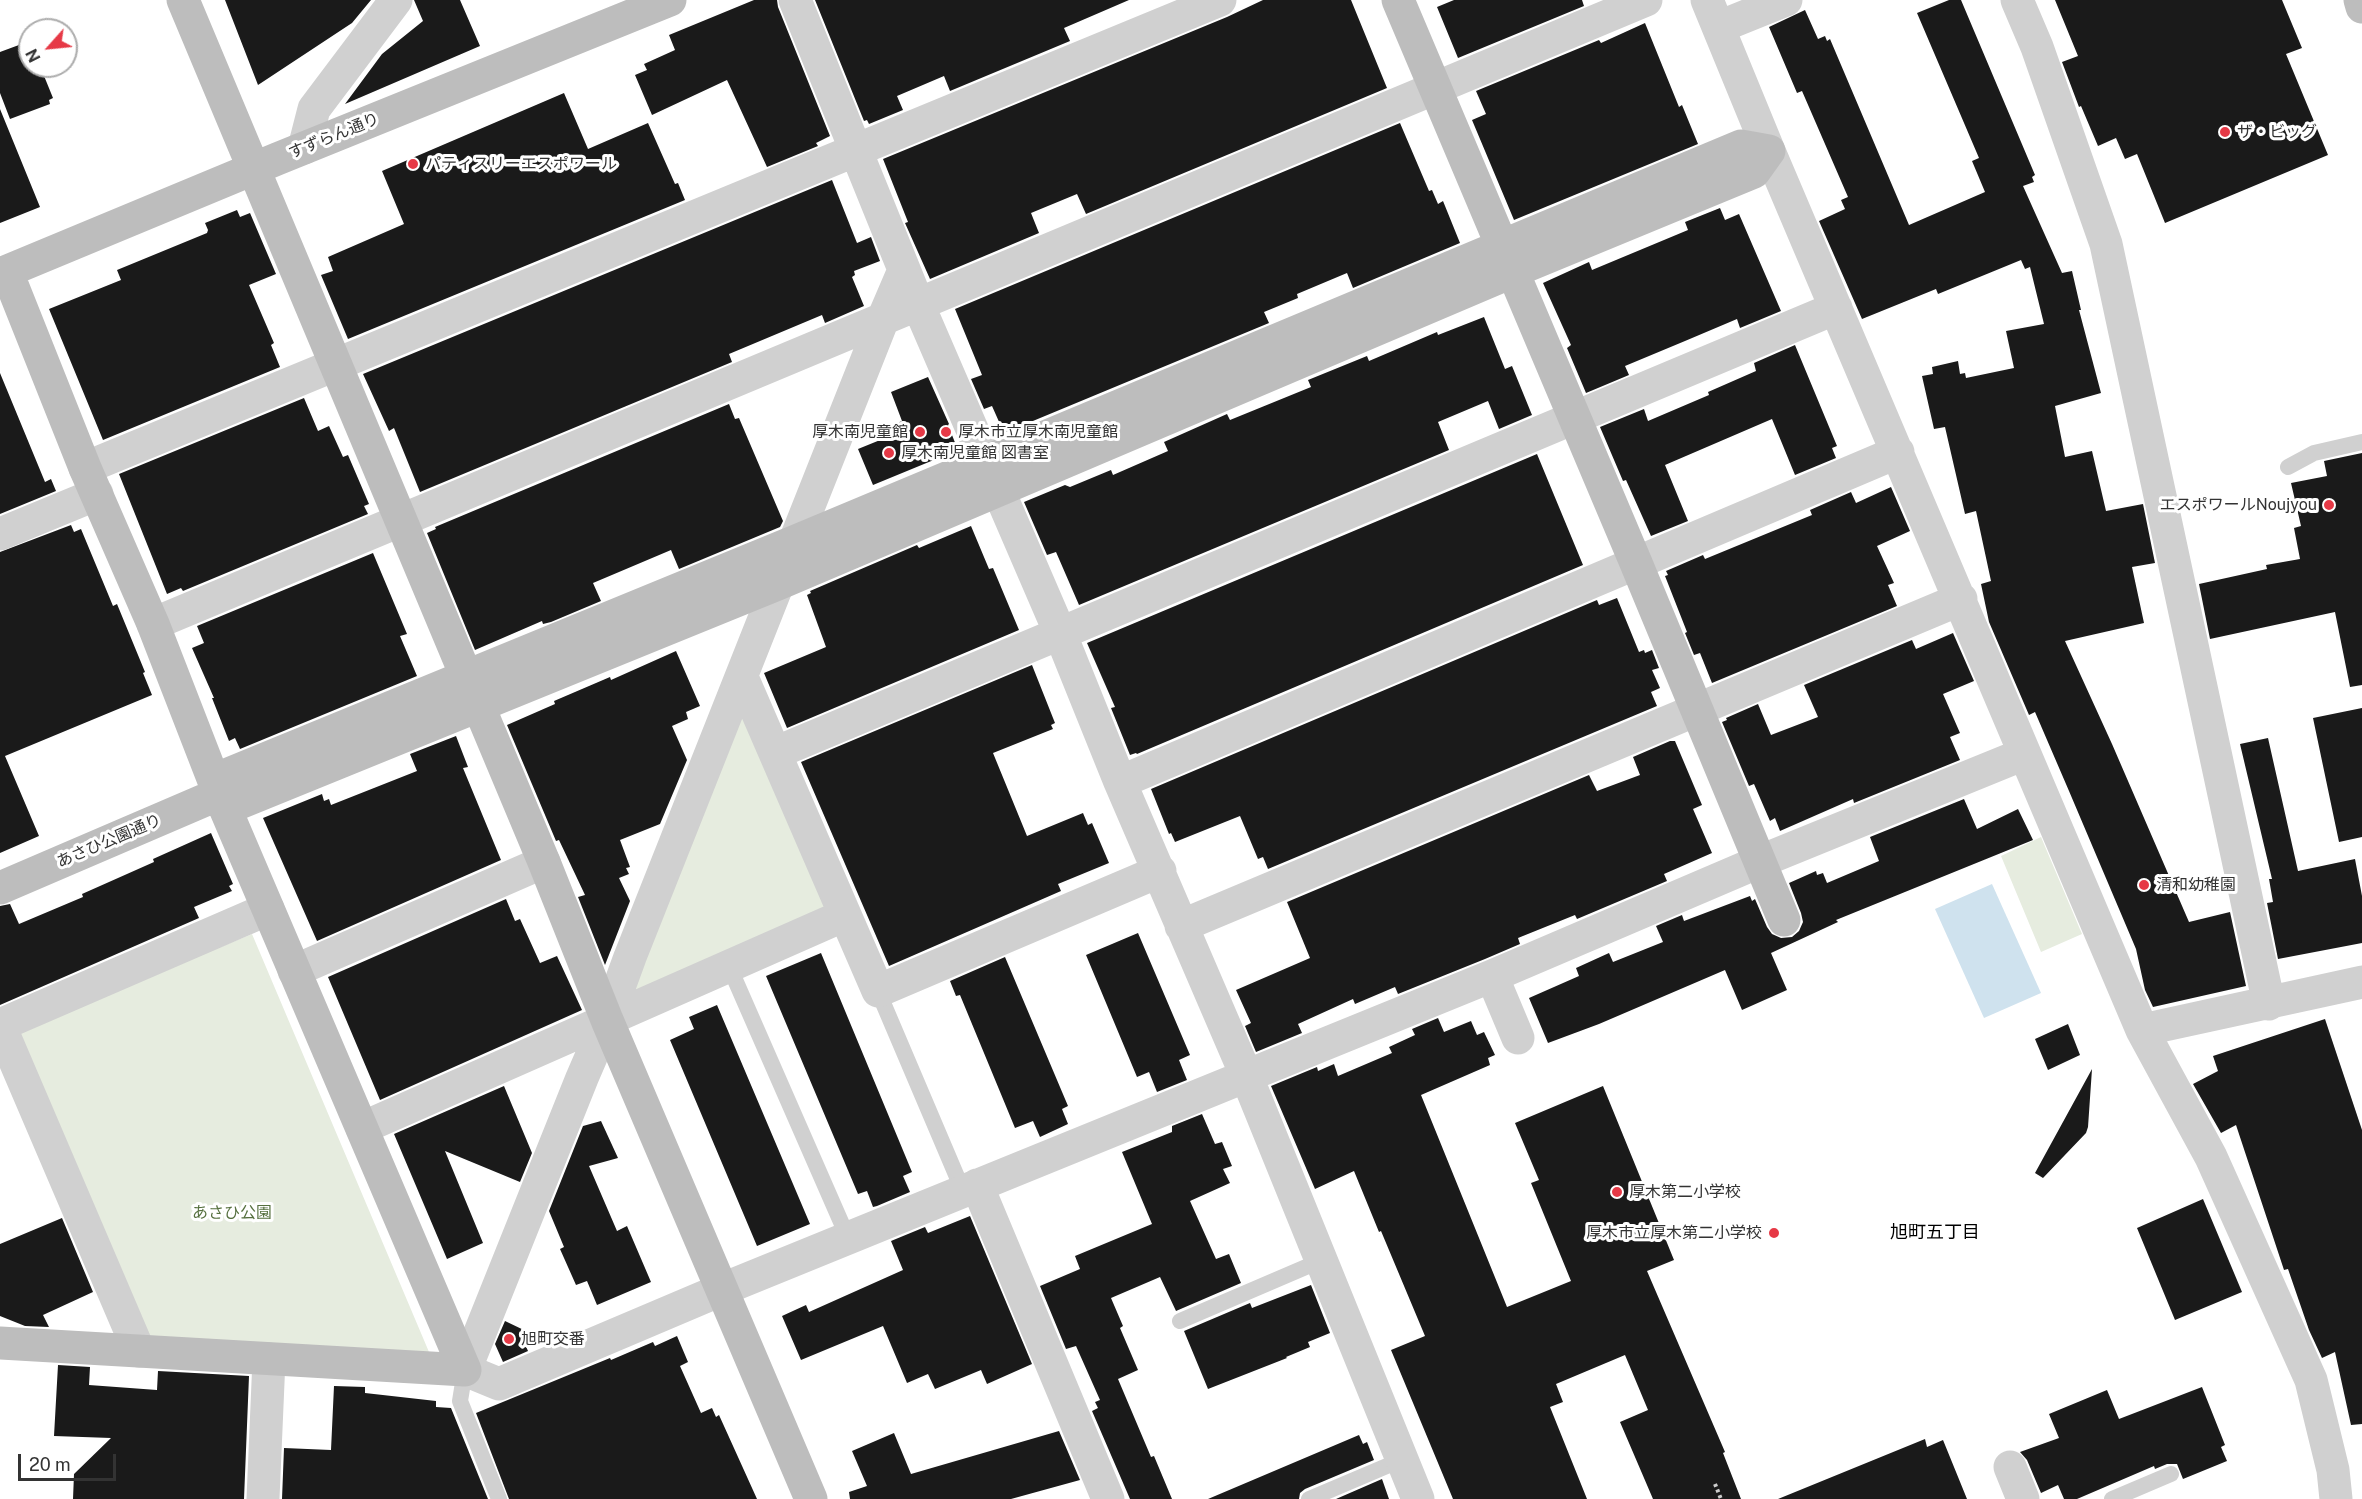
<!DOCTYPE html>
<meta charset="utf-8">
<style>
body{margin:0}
#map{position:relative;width:2362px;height:1499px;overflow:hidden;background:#fff;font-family:"Public Sans",sans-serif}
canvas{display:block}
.north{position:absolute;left:18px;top:18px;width:60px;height:60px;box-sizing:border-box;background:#fff;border:2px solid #adadad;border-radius:50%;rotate:243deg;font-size:16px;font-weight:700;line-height:24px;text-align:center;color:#333}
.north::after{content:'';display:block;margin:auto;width:21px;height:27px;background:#e63946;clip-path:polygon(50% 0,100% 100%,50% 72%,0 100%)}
.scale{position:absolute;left:18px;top:1454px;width:98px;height:27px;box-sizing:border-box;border:3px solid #333;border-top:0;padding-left:8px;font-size:18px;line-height:21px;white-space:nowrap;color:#333;-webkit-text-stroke:4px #fff;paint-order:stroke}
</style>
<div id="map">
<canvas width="2362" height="1499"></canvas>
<div class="north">N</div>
<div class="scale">20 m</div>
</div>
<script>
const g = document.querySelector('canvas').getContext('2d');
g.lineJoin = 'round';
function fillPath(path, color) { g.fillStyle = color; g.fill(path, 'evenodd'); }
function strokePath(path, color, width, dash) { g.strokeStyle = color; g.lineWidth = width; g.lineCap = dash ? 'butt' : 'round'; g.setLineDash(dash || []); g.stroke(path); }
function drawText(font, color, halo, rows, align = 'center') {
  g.font = font + ' "Public Sans","Noto Sans JP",sans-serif'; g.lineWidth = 6; g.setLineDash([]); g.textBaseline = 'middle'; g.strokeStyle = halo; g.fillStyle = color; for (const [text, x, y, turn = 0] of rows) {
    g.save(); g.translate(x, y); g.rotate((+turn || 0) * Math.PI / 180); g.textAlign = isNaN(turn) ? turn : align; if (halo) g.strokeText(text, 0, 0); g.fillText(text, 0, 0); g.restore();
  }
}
fillPath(new Path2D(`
 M 739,703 L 827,913 L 639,997 L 633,983 Z
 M 2041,837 L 2082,934 L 2041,952 L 2001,856 Z
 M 252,934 L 429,1352 L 150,1336 L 143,1330 L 18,1031 Z`), '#e6ecdf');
fillPath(new Path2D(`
 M 1992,884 L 2041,993 L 1984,1018 L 1935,909 Z`), '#cfe2ee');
fillPath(new Path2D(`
 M 225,0 L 371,0 L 352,23 L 258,85 Z
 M 414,0 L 460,0 L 480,46 L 345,104 L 382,54 L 423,21 Z
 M 754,0 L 777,0 L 778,7 L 830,136 L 816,143 L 818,146 L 767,167 L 727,80 L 652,115 L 635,75 L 647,70 L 644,64 L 675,50 L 669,35 Z
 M 815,0 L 1129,0 L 1064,28 L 1070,41 L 950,91 L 944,76 L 897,96 L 903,110 L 869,124 L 867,120 L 864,121 Z
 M 1263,0 L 1351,0 L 1387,88 L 1086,214 L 1077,194 L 1031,213 L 1039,233 L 930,279 L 905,223 L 908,222 L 883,159 L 1227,17 Z
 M 1454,0 L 1582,0 L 1584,6 L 1458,58 L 1437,7 Z
 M 1949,0 L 1961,0 L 2035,175 L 2032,177 L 2034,182 L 2023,186 L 2062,273 L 2072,271 L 2081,310 L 2079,310 L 2101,393 L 2055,406 L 2065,457 L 2092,451 L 2106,511 L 2143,504 L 2155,563 L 2132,567 L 2144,623 L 2065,641 L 2112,744 L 2189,922 L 2230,912 L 2246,986 L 2153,1007 L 2145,990 L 2136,949 L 2069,791 L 2035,712 L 2029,715 L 1989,622 L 1981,584 L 1991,581 L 1976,511 L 1965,514 L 1945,427 L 1934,429 L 1922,376 L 1933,374 L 1932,367 L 1958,361 L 1960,374 L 1965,373 L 1966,378 L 2014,368 L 2006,331 L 2044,324 L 2030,267 L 2025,269 L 2021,260 L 1938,294 L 1936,289 L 1862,319 L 1819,221 L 1845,209 L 1841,200 L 1848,197 L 1802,91 L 1797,93 L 1769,27 L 1805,10 L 1818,39 L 1825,36 L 1827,41 L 1830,39 L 1909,225 L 1985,192 L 1972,161 L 1979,158 L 1917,13 Z
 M 2055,0 L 2282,0 L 2302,48 L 2286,54 L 2328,155 L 2165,223 L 2137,154 L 2125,159 L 2116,138 L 2098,146 L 2081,106 L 2079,107 L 2062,62 L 2078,56 Z
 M 1645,23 L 1679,107 L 1682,105 L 1698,144 L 1514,220 L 1472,120 L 1486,114 L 1476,91 L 1599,40 L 1601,43 Z
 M 27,42 L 30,51 L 30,66 L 40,66 L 53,98 L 49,100 L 50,104 L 10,119 L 0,93 L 0,52 Z
 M 564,93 L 588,149 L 648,123 L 675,184 L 678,183 L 685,200 L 348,339 L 321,275 L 333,271 L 328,257 L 404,224 L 382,171 Z
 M 0,109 L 40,207 L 0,223 Z
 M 1400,123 L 1429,191 L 1432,190 L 1438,204 L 1443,201 L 1460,243 L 1353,288 L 1347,273 L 1297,294 L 1298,298 L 1264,312 L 1269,323 L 1004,433 L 992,406 L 984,409 L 971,379 L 982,375 L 955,309 Z
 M 832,180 L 857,243 L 871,237 L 880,261 L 854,271 L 855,275 L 852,277 L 864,306 L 825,323 L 822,315 L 729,354 L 732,362 L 420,492 L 394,428 L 389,431 L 363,374 Z
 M 1720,208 L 1725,220 L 1739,214 L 1781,311 L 1740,328 L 1737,319 L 1685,341 L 1625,366 L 1629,375 L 1586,393 L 1567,348 L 1571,345 L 1543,283 L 1589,262 L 1592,270 L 1688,230 L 1685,222 Z
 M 237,210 L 240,217 L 250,213 L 276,274 L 249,285 L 274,343 L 271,345 L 280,367 L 103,440 L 49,309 L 121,280 L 117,270 L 207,233 L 208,230 L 205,223 Z
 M 1484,317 L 1505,369 L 1512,366 L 1532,415 L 1499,429 L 1488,401 L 1438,422 L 1449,450 L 1079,605 L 1056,552 L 1047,555 L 1024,502 L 1065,485 L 1070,487 L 1111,470 L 1113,475 L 1168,451 L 1164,442 L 1227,414 L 1230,420 L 1311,387 L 1308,380 L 1367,356 L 1369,361 L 1437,332 L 1438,335 Z
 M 1795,345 L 1837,446 L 1832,448 L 1836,458 L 1795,475 L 1772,419 L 1665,465 L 1688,521 L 1651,536 L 1626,480 L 1623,481 L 1600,427 L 1644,409 L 1648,421 L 1709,395 L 1708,392 L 1756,371 L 1754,363 Z
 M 0,373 L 45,482 L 51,479 L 56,491 L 0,514 Z
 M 928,377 L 949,424 L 948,425 L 958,450 L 873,485 L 858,449 L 890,436 L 887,427 L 902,421 L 891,392 Z
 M 304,398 L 318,431 L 329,426 L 343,457 L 348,455 L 369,504 L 364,506 L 368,514 L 183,591 L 181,588 L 167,594 L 119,474 Z
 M 729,404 L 735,419 L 739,418 L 783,521 L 780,527 L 679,569 L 671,550 L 593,583 L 601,601 L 551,622 L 543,624 L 542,621 L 475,650 L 427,533 L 436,529 L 435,527 Z
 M 2362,453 L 2362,685 L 2350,687 L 2335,612 L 2210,639 L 2199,584 L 2267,569 L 2266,565 L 2300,559 L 2294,528 L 2301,526 L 2291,483 L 2327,476 L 2324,461 Z
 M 1537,454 L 1583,565 L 1137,754 L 1136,753 L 1130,755 L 1111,708 L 1115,707 L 1087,643 Z
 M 1891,487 L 1910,531 L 1877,546 L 1894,583 L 1888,585 L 1897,606 L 1712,683 L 1700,653 L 1694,655 L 1685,633 L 1687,632 L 1665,576 L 1668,575 L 1666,571 L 1703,555 L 1705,559 L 1812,515 L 1810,510 L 1851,492 L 1856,503 Z
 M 71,525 L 74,532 L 81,529 L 113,606 L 117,604 L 145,672 L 143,673 L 152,695 L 5,756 L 39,836 L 0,853 L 0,552 Z
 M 971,526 L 989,569 L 993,568 L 1019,630 L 787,728 L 764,673 L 826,647 L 807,595 L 811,593 L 810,591 L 917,545 L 919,548 Z
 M 373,553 L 407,634 L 400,636 L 417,676 L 240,749 L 235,738 L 229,741 L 212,698 L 214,698 L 192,648 L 204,643 L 197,626 Z
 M 1617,598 L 1639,652 L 1644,650 L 1645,653 L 1652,650 L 1659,668 L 1652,670 L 1660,688 L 1651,692 L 1657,706 L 1268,869 L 1263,857 L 1258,859 L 1240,816 L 1175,842 L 1171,833 L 1169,834 L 1151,789 L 1597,600 L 1599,605 Z
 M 1953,633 L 1974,681 L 1943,694 L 1960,733 L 1950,737 L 1960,760 L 1854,803 L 1853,799 L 1780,831 L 1775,818 L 1770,821 L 1754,784 L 1749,786 L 1722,722 L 1727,720 L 1726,718 L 1758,704 L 1771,735 L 1818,717 L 1804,685 L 1912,640 L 1916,649 Z
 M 676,651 L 700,706 L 686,712 L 688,719 L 672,726 L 687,760 L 660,824 L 620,840 L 630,867 L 626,868 L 629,874 L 619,878 L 630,901 L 605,965 L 578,897 L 585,895 L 559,840 L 556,841 L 507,725 L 555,704 L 554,701 L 610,677 L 611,680 Z
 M 1032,665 L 1055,723 L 1051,725 L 1053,729 L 993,753 L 1027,836 L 1083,813 L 1088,825 L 1092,823 L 1109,863 L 1058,884 L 1061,891 L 889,966 L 801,762 Z
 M 2362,708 L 2362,837 L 2339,842 L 2313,718 Z
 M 456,736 L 468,767 L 463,768 L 501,860 L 317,941 L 263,818 L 322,794 L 324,801 L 329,799 L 331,805 L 417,771 L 410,754 Z
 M 2268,738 L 2298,871 L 2355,859 L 2362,896 L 2362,943 L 2278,959 L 2267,903 L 2273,902 L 2269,879 L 2272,879 L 2240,744 Z
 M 1670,741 L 1675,741 L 1702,805 L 1693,809 L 1712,853 L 1664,874 L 1667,881 L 1577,919 L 1575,915 L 1518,938 L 1520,944 L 1485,959 L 1398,994 L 1395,987 L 1355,1004 L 1353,999 L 1298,1024 L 1302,1033 L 1256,1052 L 1245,1026 L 1251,1023 L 1236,990 L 1310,958 L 1287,902 L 1589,775 L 1597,791 L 1640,775 L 1633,757 Z
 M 1964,799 L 1977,829 L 2018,809 L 2033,840 L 1836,920 L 1838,922 L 1771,953 L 1787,990 L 1742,1010 L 1725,970 L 1599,1024 L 1548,1043 L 1529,998 L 1579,976 L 1576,968 L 1609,953 L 1613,962 L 1663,942 L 1656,926 L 1682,915 L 1684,921 L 1750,896 L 1752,901 L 1755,899 L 1767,927 L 1772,934 L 1781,938 L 1792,937 L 1799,931 L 1803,922 L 1801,913 L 1789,883 L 1816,871 L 1817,875 L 1823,873 L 1827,883 L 1879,861 L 1870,837 Z
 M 211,833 L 233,884 L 229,886 L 232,891 L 194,907 L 199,918 L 0,1005 L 0,906 L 10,904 L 19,924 L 83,897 L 82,894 L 154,862 L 153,859 Z
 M 506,899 L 515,921 L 520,919 L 540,963 L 557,956 L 582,1010 L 380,1100 L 328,977 Z
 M 1138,933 L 1190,1055 L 1179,1060 L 1187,1080 L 1157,1092 L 1149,1072 L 1137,1077 L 1086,955 Z
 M 821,953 L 912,1172 L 903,1176 L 910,1192 L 877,1206 L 873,1207 L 867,1191 L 858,1194 L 766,976 Z
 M 1005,957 L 1068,1106 L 1062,1109 L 1068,1124 L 1040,1137 L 1033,1121 L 1015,1128 L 960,995 L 956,996 L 950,981 Z
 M 717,1005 L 810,1224 L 757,1246 L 670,1040 L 694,1029 L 689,1017 Z
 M 1438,1018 L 1444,1032 L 1471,1021 L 1477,1035 L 1484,1032 L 1495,1055 L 1488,1058 L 1490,1065 L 1421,1095 L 1507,1307 L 1571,1281 L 1531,1183 L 1539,1180 L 1515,1123 L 1603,1086 L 1674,1260 L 1647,1271 L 1725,1452 L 1723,1453 L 1741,1499 L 1653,1499 L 1620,1422 L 1648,1410 L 1625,1355 L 1556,1384 L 1563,1402 L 1550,1407 L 1587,1499 L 1453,1499 L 1391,1350 L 1425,1336 L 1381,1231 L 1379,1232 L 1354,1171 L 1315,1189 L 1271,1086 L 1317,1067 L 1318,1071 L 1334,1064 L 1338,1076 L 1392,1053 L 1389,1047 L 1415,1035 L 1412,1029 Z
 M 2325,1019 L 2362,1130 L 2362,1424 L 2351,1425 L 2335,1352 L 2322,1358 L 2309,1330 L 2288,1269 L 2284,1270 L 2236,1125 L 2221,1133 L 2193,1084 L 2218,1071 L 2213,1056 Z
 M 2068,1024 L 2080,1055 L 2048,1070 L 2035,1039 Z
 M 2092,1069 L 2088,1127 L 2086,1133 L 2043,1178 L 2035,1173 Z
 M 504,1086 L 532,1153 L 520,1182 L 445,1151 L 483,1243 L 447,1259 L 394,1134 Z
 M 1202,1114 L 1215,1144 L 1222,1142 L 1232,1166 L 1223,1169 L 1230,1183 L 1190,1201 L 1216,1259 L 1229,1254 L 1241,1283 L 1176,1311 L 1160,1277 L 1111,1298 L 1123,1326 L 1120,1328 L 1138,1370 L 1118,1379 L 1151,1457 L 1154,1456 L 1172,1499 L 1130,1499 L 1092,1411 L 1098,1408 L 1095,1402 L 1100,1400 L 1076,1346 L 1066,1349 L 1040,1286 L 1080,1269 L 1075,1256 L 1152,1224 L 1122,1152 L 1172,1132 L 1172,1126 Z
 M 601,1121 L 618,1158 L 589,1166 L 617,1231 L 627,1226 L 651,1282 L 597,1305 L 587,1281 L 576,1285 L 560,1249 L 564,1247 L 549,1211 L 583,1126 Z
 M 2203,1199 L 2242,1292 L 2175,1320 L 2137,1228 Z
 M 970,1216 L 1032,1364 L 987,1384 L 981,1370 L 935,1389 L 928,1374 L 907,1383 L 883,1326 L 801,1360 L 782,1316 L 806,1305 L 809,1312 L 903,1270 L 891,1241 L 925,1227 L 928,1233 Z
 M 62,1218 L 93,1292 L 43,1315 L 49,1327 L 25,1326 L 0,1316 L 0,1244 Z
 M 1311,1285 L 1330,1333 L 1308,1342 L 1310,1347 L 1286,1357 L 1287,1358 L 1208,1389 L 1184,1331 L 1250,1303 L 1252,1308 Z
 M 505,1321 L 528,1332 L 524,1342 L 528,1351 L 503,1362 L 495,1344 Z
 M 677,1336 L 688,1362 L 680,1366 L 701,1413 L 712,1408 L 716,1417 L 719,1415 L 757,1499 L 509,1499 L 476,1413 L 610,1358 L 611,1360 L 653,1342 L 655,1346 Z
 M 58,1365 L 90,1367 L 89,1385 L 157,1390 L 158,1371 L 249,1376 L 244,1499 L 73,1499 L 74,1474 L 111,1438 L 54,1436 Z
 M 334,1386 L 365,1387 L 365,1393 L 436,1401 L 436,1407 L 451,1408 L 488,1499 L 282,1499 L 284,1448 L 331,1450 Z
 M 2202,1387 L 2225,1445 L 2221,1447 L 2227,1461 L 2183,1479 L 2177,1464 L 2167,1464 L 2155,1469 L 2154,1466 L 2077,1499 L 2064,1499 L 2058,1485 L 2041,1493 L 2027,1460 L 2020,1452 L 2059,1438 L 2049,1414 L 2107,1390 L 2119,1419 Z
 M 1059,1431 L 1080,1480 L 1011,1499 L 850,1499 L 849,1492 L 867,1486 L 852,1451 L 894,1433 L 911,1474 Z
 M 1359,1435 L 1363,1444 L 1367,1442 L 1374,1460 L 1305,1489 L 1300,1493 L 1299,1499 L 1208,1499 Z
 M 1925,1439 L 1927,1447 L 1943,1440 L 1967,1499 L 1778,1499 Z
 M 1382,1479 L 1389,1499 L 1336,1499 Z`), '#1a1a1a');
strokePath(new Path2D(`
 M 1715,1484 L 1721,1499`), '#cdcdcd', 4, [3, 3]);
strokePath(new Path2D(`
 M 2288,467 L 2314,453 L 2362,442
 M 729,966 L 848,1238
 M 878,991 L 963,1191
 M 1180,1321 L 1320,1261
 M 465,1370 L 460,1401 L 499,1499
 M 1309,1499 L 1401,1460
 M 2112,1499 L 2171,1474`), '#d0d0d0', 16);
strokePath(new Path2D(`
 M 795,0 L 918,304 L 1060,633 L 1120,782 L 1246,1075 L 1418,1499
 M 1707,0 L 1769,151 L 2142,1030 L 2211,1157 L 2311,1380 L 2333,1470 L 2336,1499
 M 2017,0 L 2037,47 L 2106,244 L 2269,1004
 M 1719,27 L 1786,0
 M 304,148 L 314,109 L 396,0
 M 904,270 L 883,319 L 630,957 L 607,1020 L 582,1078 L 465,1370 L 499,1384 L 723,1289 L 1492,976 L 1761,861 L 2024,754
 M 85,468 L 1220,0
 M 0,534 L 97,494
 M 153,624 L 1646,0
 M 742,677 L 878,991 L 1160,871
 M 775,753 L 1836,308
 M 1120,782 L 1898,452
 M 1181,926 L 1961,599
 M 294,971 L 544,862
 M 1492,976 L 1518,1038
 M 0,1025 L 268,909
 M 0,1026 L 139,1351
 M 2142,1030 L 2362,982
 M 362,1128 L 845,915
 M 977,1185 L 1108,1499
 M 2010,1467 L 2023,1499
 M 263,1499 L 269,1359`), '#d0d0d0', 33);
strokePath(new Path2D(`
 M 183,0 L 544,862 L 607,1020 L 811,1499
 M 1398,0 L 1636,563 L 1784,920
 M 2360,0 L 2362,7
 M 1741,146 L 1769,151 L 1754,172 L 1514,271 L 780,583 L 237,804 L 219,794 L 226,775 L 796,541 Z
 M 0,274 L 277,159 L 670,0
 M 0,888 L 219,794
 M 0,1343 L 465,1370 L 219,794 L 153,624 L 85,468 L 7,272`), '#bdbdbd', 33);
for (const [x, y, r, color] of [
 [2225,132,6,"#e63946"],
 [413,164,6,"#e63946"],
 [920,432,6,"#e63946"],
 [946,432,6,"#e63946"],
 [889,453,6,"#e63946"],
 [2329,505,6,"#e63946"],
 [2144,885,6,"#e63946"],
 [1617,1192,6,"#e63946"],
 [1774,1233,6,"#e63946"],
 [509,1339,6,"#e63946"]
]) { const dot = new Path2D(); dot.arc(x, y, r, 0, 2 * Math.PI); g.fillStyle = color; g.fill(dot); strokePath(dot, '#fff', 2); }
drawText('16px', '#333', '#fff', [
 ["ザ・ビッグ",2237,132],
 ["パティスリーエスポワール",425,164],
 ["厚木南児童館",908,432,"right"],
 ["厚木市立厚木南児童館",958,432],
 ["厚木南児童館 図書室",901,453],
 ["エスポワールNoujyou",2317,505,"right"],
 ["清和幼稚園",2156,885],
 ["厚木第二小学校",1629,1192],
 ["厚木市立厚木第二小学校",1762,1233,"right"],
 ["旭町交番",521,1339]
], 'left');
drawText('16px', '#333', '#fff', [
 ["すずらん通り",334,136,-22],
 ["あさひ公園通り",109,841,-23]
]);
drawText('16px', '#56703f', '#fff', [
 ["あさひ公園",232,1213]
]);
drawText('18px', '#000', '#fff', [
 ["旭町五丁目",1935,1232]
]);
</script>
